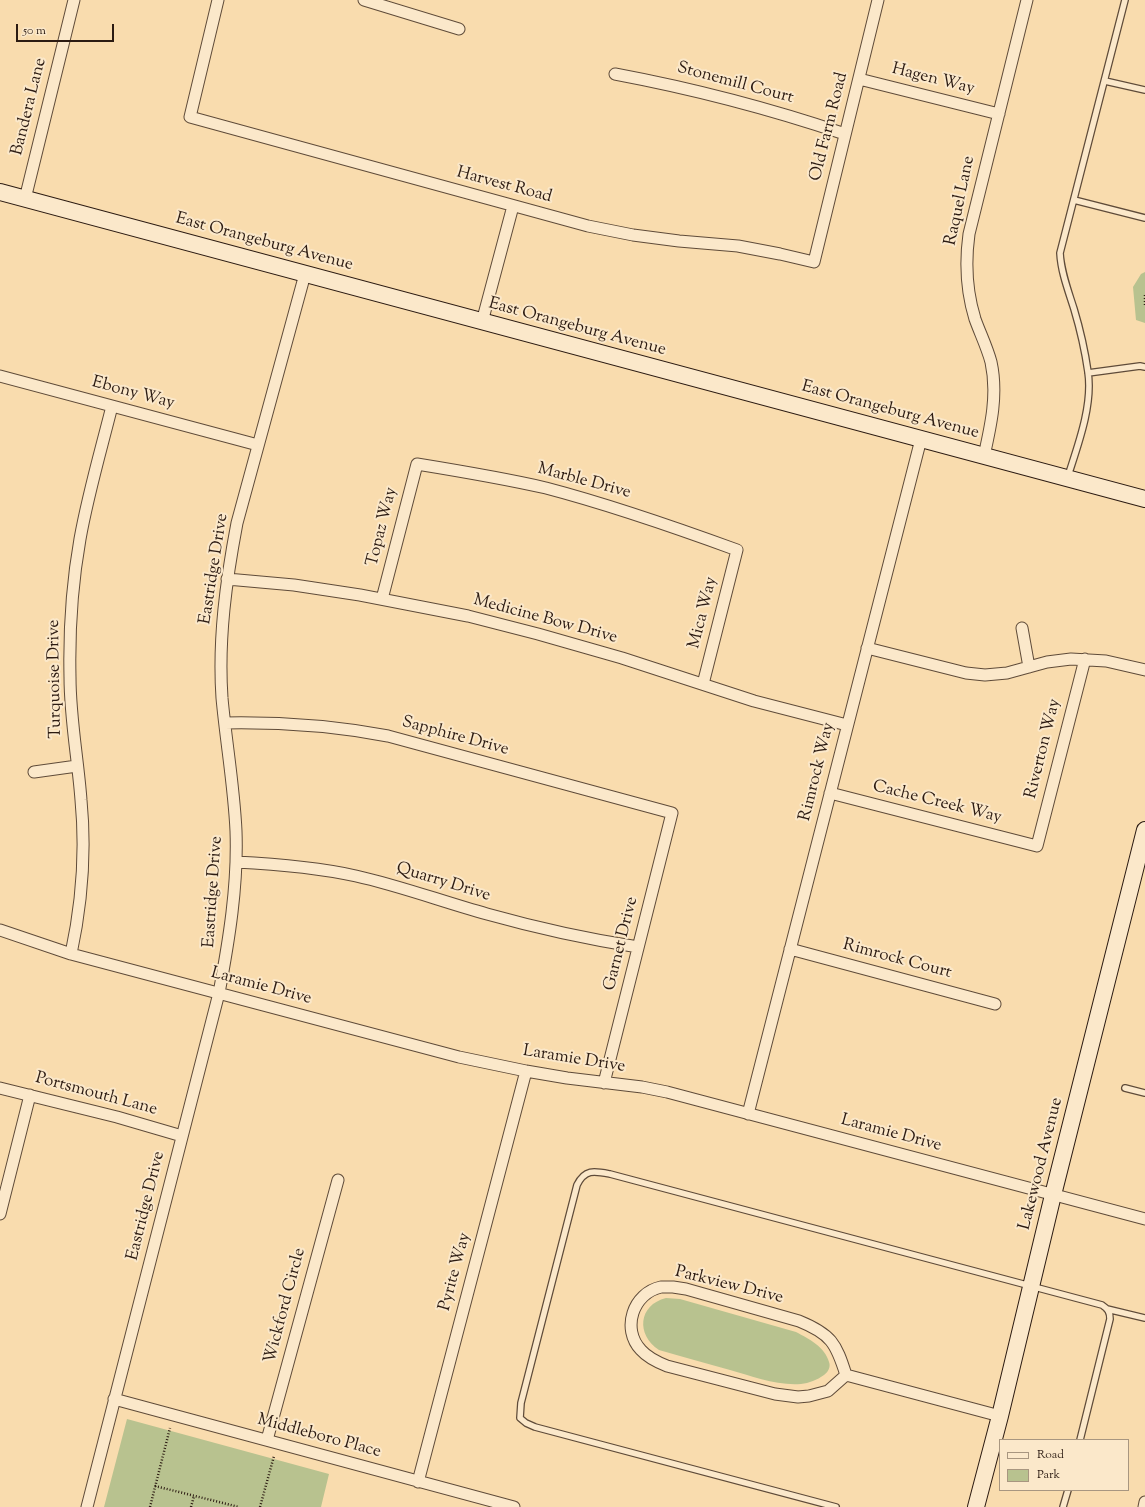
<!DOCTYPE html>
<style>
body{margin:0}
#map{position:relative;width:1145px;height:1507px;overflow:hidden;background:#f9dcae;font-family:"Sorts Mill Goudy",serif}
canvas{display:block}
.legend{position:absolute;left:999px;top:1439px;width:130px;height:52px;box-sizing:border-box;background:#fbe8ca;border:1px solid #a89680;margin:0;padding:5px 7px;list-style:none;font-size:12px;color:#2c1b12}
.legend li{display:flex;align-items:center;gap:8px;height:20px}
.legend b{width:20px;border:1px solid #a89680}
.scale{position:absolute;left:16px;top:24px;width:98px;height:18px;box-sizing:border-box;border:2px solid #2c1b12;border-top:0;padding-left:5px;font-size:12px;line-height:14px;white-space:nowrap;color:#2c1b12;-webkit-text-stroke:3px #fbe8ca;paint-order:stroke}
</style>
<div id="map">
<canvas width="1145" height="1507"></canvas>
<ul class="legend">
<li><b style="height:5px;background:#fbe8ca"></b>Road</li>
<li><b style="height:11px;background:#b8c28f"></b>Park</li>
</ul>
<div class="scale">50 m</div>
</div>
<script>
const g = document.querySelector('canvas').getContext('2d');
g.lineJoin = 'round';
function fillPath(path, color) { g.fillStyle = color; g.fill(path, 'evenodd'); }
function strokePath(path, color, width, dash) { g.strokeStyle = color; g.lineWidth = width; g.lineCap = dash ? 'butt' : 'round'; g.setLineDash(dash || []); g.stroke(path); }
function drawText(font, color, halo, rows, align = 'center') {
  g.font = font + ' "Sorts Mill Goudy",serif'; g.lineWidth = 4; g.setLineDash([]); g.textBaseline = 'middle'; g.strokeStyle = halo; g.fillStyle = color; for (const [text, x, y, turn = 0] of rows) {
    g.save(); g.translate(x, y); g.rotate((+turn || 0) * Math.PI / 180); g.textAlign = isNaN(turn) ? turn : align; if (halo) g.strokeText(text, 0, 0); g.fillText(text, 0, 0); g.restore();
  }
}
fillPath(new Path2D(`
 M 1145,272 L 1145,323 L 1136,320 L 1133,287 L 1141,274 Z
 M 666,1298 L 680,1299 L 796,1332 C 809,1339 825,1347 829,1362 C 831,1367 828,1372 824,1375 C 817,1380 809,1383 801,1384 C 777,1386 752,1376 730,1370 C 706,1363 682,1357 659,1350 C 636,1335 638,1305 666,1298 Z
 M 127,1419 L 329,1474 L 321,1507 L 104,1507 Z`), '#b8c28f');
const lane = new Path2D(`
 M 1105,81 L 1145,90
 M 1074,200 L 1145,218
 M 1088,373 L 1140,366 L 1145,367
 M 1068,476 C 1078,445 1093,405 1088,372 C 1085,351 1080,329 1074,309 C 1068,290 1061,272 1060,253 L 1125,0
 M 1125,1088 L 1145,1093
 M 1107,1309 L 1145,1318
 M 836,1507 L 535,1427 L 526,1423 L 520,1418 L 521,1403 L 577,1185 C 585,1169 594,1171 610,1174 L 1102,1305 C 1108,1309 1110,1312 1110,1319 L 1080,1440
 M 1063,1507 L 1068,1490`);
const street = new Path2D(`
 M 218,0 L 190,117 L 588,226 L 633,235 L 679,241 L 738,246 L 780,254 L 814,262 L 878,0
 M 364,0 L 459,29
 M 615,74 C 695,89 768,108 845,134
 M 859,79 L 999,114
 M 25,199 L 74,0
 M 482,322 L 513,206
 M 0,376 L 258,445
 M 984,456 C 991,425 998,394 991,362 C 987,347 980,333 975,319 C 966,290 965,263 969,234 L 1027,0
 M 227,579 L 294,585 L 360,595 L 468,616 L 538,634 L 622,658 L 754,701 L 847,725
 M 382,599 L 417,464 C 460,471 503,478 546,488 C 611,505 674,527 737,550 L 703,684
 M 1022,628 L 1029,667
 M 867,648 L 966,673 L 985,675 L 1007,673 L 1047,662 L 1071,659 L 1106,661 L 1145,670
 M 225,723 C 280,722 334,726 388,736 L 672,813 L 604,1083
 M 34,772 L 77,766
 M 830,793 L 1037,846 L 1085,659
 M 236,862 C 276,864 316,867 356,876 C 401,886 443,902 487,914 C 537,928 587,939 638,947
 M 0,930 L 71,954 L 459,1057 L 526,1071 L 567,1078 L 642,1087 L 667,1092 L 1145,1219
 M 790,949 L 995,1004
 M 71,954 C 82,903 86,852 81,800 C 78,759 70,719 70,677 C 69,631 72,584 80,539 C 88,494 101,450 112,406
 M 0,1088 L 117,1117 L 182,1136
 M 748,1114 L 921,439
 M 0,1214 L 30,1095
 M 661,1287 L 673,1287 L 686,1289 L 799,1321 C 831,1334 836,1343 846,1375 L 828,1391 L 809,1396 L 798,1397 L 775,1394 L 667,1366 C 657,1362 648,1358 641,1350 C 621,1329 633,1293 661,1287 Z
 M 846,1375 L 1000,1416
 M 114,1399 L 514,1507
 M 267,1440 L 338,1180
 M 418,1482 L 526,1071
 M 87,1507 L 219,993 C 229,940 238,885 236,831 C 234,786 226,742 222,698 C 218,639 226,581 237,523 L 305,274
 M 1144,1507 L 1145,1502`);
const secondary = new Path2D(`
 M 0,192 L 1145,499
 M 976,1507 L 1000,1416 L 1053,1195 L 1145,830`);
strokePath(lane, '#5f4b39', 8);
strokePath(street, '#5f4b39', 13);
strokePath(secondary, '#2c1b12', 18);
strokePath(new Path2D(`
 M 1145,295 L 1145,306
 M 155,1486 L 239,1507
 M 150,1507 L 170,1428
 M 191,1507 L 194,1496
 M 260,1507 L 274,1456`), '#2c1b12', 2.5, [1, 2]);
strokePath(lane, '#fbe8ca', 5.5);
strokePath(street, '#fbe8ca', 11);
strokePath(secondary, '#fbe8ca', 16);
drawText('17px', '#2c1b12', '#fbe8ca', [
 ["Hagen Way",933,80,14],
 ["Stonemill Court",735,84,15],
 ["Bandera Lane",30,107,-76],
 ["Old Farm Road",830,127,-76],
 ["Harvest Road",504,186,15],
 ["Raquel Lane",961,201,-78],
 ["East Orangeburg Avenue",264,243,15],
 ["East Orangeburg Avenue",577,328,15],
 ["Ebony Way",133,394,15],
 ["East Orangeburg Avenue",890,411,15],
 ["Marble Drive",584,482,15],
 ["Topaz Way",383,527,-76],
 ["Eastridge Drive",215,569,-81],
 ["Mica Way",704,613,-76],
 ["Medicine Bow Drive",545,620,15],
 ["Turquoise Drive",56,679,-91],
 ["Sapphire Drive",455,737,15],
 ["Riverton Way",1044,749,-76],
 ["Rimrock Way",818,772,-76],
 ["Cache Creek Way",937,803,14],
 ["Quarry Drive",443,883,17],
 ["Eastridge Drive",214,892,-86],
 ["Garnet Drive",622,944,-76],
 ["Rimrock Court",897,960,15],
 ["Laramie Drive",261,987,15],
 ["Laramie Drive",574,1060,9],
 ["Portsmouth Lane",96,1095,15],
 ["Laramie Drive",891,1134,15],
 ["Lakewood Avenue",1042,1164,-76],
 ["Eastridge Drive",147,1206,-76],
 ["Pyrite Way",456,1272,-75],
 ["Parkview Drive",729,1286,14],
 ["Wickford Circle",286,1306,-75],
 ["Middleboro Place",319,1437,15]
]);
</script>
